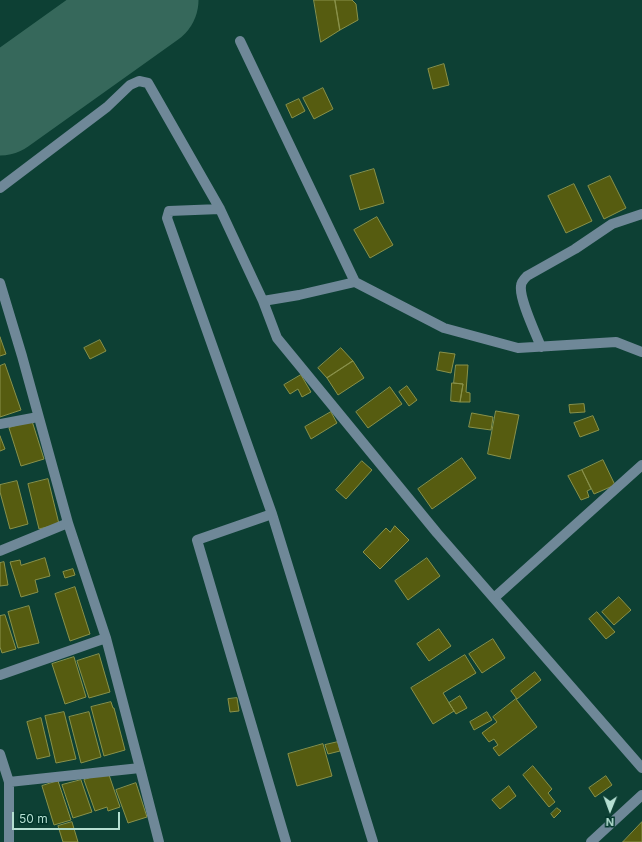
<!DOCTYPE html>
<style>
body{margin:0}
#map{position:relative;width:642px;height:842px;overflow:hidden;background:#0d4034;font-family:Inter,sans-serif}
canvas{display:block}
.north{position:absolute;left:590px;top:790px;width:40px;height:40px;-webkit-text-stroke:3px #00352a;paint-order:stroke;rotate:181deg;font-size:11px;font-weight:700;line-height:16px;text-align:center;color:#b5dfd2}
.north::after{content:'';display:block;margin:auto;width:14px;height:18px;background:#b5dfd2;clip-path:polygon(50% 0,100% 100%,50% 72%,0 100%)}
.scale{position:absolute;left:12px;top:812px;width:108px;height:18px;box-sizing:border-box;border:2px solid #b5dfd2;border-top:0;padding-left:5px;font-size:12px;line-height:14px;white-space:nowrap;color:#b5dfd2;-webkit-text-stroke:3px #00352a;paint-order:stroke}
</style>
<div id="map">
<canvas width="642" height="842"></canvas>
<div class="north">N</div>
<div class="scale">50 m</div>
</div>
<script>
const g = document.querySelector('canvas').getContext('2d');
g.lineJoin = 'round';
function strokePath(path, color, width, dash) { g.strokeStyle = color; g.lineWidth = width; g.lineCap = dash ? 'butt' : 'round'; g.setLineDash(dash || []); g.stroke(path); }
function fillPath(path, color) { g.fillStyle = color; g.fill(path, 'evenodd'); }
strokePath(new Path2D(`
 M 0,107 L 150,0`), '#36685b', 97);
const building = new Path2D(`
 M 314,0 L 335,0 L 340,30 L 321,42 Z
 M 335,0 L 352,0 L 356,4 L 358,20 L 340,30 Z
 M 444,64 L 449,85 L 433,89 L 428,69 Z
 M 323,88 L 333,109 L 314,119 L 303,98 Z
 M 299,99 L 305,111 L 292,118 L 286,105 Z
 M 374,169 L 384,203 L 360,210 L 350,176 Z
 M 610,176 L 626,208 L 604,219 L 588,186 Z
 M 574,184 L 592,221 L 566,233 L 548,196 Z
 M 377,217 L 393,245 L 370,258 L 354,230 Z
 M 0,337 L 6,354 L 0,356 Z
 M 100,340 L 106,351 L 90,359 L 84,348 Z
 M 341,348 L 353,361 L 327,378 L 318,368 Z
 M 440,352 L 455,354 L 451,373 L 437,370 Z
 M 353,361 L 364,378 L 338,395 L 327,378 Z
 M 5,364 L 21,410 L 0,417 L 0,366 Z
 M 456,365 L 468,365 L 466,392 L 470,393 L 470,402 L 460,402 L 463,384 L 454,383 Z
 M 301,375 L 311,392 L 302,397 L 298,389 L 290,394 L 284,385 Z
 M 452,383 L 463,384 L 460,402 L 451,401 Z
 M 407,386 L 417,400 L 409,406 L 399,392 Z
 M 390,387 L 402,404 L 368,428 L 356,412 Z
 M 584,404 L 585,412 L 570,413 L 569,405 Z
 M 496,411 L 519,415 L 510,459 L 488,454 Z
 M 331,412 L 337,423 L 311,439 L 305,427 Z
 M 472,413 L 493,417 L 491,430 L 469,427 Z
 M 593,416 L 599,430 L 580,437 L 574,423 Z
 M 32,421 L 44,459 L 21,466 L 9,428 Z
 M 0,436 L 5,449 L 0,451 Z
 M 462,458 L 476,478 L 432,509 L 418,489 Z
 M 603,460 L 615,485 L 594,494 L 582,470 Z
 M 362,461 L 372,470 L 346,499 L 336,490 Z
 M 582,470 L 591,489 L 587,491 L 589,497 L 581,500 L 568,476 Z
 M 48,479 L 59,524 L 39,529 L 28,484 Z
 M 17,481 L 28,524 L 10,529 L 0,492 L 0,485 Z
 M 395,526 L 409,540 L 380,569 L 363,552 L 386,528 L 390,532 Z
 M 45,558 L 50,576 L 35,580 L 38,592 L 21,597 L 10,562 L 20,560 L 21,565 Z
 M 427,558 L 440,576 L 408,600 L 395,581 Z
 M 4,562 L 8,585 L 0,586 L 0,563 Z
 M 73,569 L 75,575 L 65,578 L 63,572 Z
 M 75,587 L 90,634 L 70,641 L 55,594 Z
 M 619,597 L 631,610 L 614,625 L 602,612 Z
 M 29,606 L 39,643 L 18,648 L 8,612 Z
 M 597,612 L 615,632 L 606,639 L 589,619 Z
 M 5,615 L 16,649 L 2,653 L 0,647 L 0,616 Z
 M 439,629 L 451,646 L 429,661 L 417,644 Z
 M 493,639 L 505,658 L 482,673 L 469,654 Z
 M 99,654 L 110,692 L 89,698 L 77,661 Z
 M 465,655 L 476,673 L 443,693 L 454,711 L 433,724 L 411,688 Z
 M 74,657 L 86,697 L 65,704 L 52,664 Z
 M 535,672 L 541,680 L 517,699 L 511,691 Z
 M 460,696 L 467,708 L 456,714 L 449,703 Z
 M 237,698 L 239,711 L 230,712 L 228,699 Z
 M 516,699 L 537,727 L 499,756 L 493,748 L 498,745 L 494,739 L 489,742 L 482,733 L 497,722 L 493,717 Z
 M 111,702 L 113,708 L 114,708 L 125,750 L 104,756 L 91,707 Z
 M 64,712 L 76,759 L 56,763 L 45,716 Z
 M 89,712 L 101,757 L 81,763 L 69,717 Z
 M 487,712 L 492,720 L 474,730 L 470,722 Z
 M 41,718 L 50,756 L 37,759 L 27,722 Z
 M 338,742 L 340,751 L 328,754 L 325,745 Z
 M 323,744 L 332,776 L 297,786 L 288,754 Z
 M 533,766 L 552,789 L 548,793 L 555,802 L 549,807 L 523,775 Z
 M 108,772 L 120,807 L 108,811 L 107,807 L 95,811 L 84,780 Z
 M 606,776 L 612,785 L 595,797 L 589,788 Z
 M 81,780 L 92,812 L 73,818 L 62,785 Z
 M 58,781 L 71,820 L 54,825 L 42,786 Z
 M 136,783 L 147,817 L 128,823 L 116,790 Z
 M 509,786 L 516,796 L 500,809 L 492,800 Z
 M 557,808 L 561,811 L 554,818 L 551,814 Z
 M 72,822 L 78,842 L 63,842 L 58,826 Z
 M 642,822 L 642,842 L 623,842 Z`);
fillPath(building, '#565c10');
strokePath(building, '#89914a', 1);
strokePath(new Path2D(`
 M 240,41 L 355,282 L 444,328 L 518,348 L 616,342 L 642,352
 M 0,188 L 107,107 L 130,85 L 139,81 L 148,83 L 220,209 L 263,301 L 277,338 L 437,533 L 642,768
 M 220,209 L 169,211 L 167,218 L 272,514 L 373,842
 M 0,283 L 22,356 L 68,523 L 106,638 L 140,768 L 9,782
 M 263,301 L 299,295 L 355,282
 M 541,347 C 536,334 519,299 521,286 C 521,282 524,279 527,276 L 575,249 L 612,224 L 642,214
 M 0,424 L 38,417
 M 272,514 L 197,540 L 286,842
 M 0,551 L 68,523
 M 494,598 L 642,465
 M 0,675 L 106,638
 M 0,754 L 9,782 L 9,842
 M 140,768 L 159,842
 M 591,842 L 642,795`), '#6f8898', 10);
</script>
